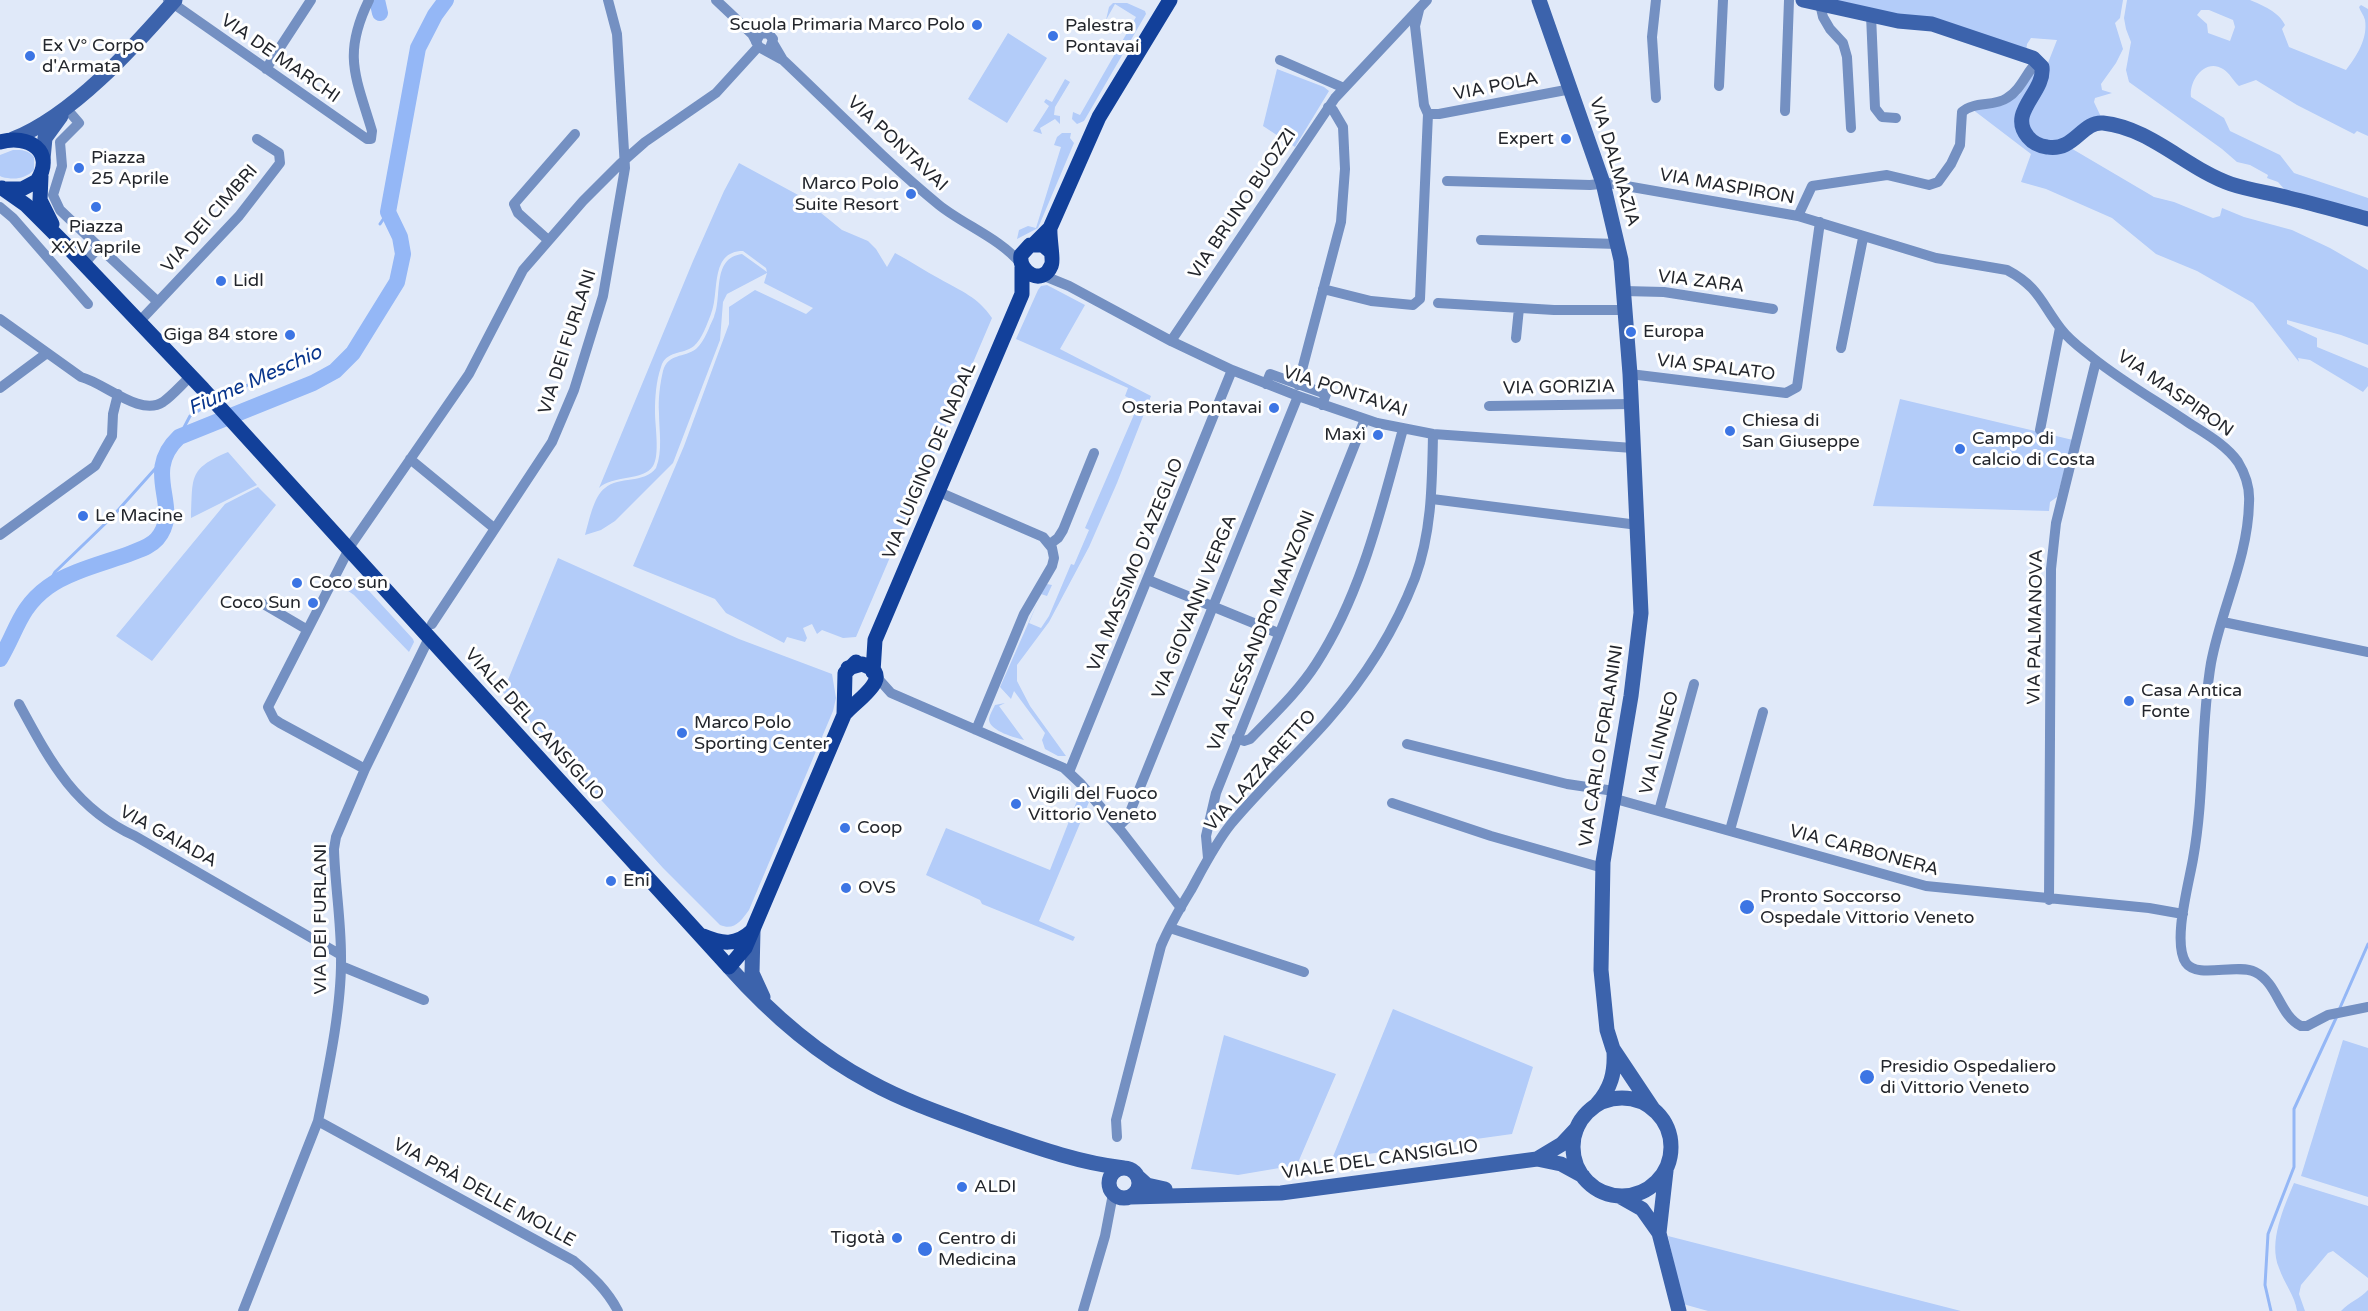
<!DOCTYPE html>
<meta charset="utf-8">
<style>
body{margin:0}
canvas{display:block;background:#e0e9f9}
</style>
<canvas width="2368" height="1311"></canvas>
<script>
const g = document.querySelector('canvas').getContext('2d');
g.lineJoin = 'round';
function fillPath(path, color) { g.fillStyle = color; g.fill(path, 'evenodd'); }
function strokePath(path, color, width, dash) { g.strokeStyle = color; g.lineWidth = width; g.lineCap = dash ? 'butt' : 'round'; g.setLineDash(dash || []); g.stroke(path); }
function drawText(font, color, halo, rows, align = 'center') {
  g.font = font + ' "Varela Round",sans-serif'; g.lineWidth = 6; g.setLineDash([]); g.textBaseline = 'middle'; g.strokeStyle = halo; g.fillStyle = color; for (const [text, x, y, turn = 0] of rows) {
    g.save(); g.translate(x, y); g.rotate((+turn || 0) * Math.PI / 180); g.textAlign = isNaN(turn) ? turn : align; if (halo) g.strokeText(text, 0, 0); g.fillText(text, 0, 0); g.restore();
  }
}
fillPath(new Path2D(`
 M 1833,0 L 2123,0 L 2120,18 L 2115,23 L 2123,49 L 2116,63 L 2101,84 L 2102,90 L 2112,93 L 2095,98 L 2094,102 L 2102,119 L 2068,140 L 2045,143 L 2024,124 L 2057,40 L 2031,38 L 2027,44 L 2026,53 Z
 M 2127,0 L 2250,0 C 2262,5 2279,12 2285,25 L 2282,29 L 2289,47 L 2346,70 C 2357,56 2368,38 2365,20 C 2364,15 2360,11 2359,7 L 2361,5 L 2368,9 L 2368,136 L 2357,131 L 2354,134 L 2297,105 L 2256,80 L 2239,86 C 2233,81 2230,73 2223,69 C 2205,58 2189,80 2191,97 L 2224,118 L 2230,131 L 2280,155 L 2294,173 L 2368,198 L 2368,212 L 2285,190 L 2278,182 L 2267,178 L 2268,175 L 2250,165 L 2237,162 L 2222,149 L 2129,82 L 2126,70 L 2131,42 L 2126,29 L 2124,18 ZM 2201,10 L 2209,10 L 2233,20 L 2235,27 L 2230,41 L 2208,33 L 2207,24 L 2197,15 Z
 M 1113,3 L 1127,3 L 1145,11 L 1146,14 L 1084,121 L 1077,124 L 1072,119 L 1073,112 L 1080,115 L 1136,17 L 1115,4 L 1106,20 L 1109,7 Z
 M 1008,33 L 1047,58 L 1007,123 L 968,99 Z
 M 1277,69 L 1324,87 L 1329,91 L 1295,147 L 1263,126 Z
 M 2032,72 L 2035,74 L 2020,134 L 2069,147 L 2154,197 L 2174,202 L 2213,218 L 2220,216 L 2222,208 L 2244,217 L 2292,230 L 2330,248 L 2368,270 L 2368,345 L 2341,335 L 2287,320 L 2287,324 L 2317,338 L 2317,347 L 2368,368 L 2368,386 L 2363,392 L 2310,360 L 2298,358 L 2299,362 L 2253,303 L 2197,271 L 2156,254 L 2112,218 L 2046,189 L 2021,182 L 2031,154 L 1972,109 L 2019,95 L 2025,87 Z
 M 1065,79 L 1070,82 L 1055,107 L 1054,115 L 1060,116 L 1060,124 L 1055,119 L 1040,128 L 1042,134 L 1033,131 L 1049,106 L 1044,102 L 1046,99 L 1052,102 Z
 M 1062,133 L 1071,133 L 1070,138 L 1074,143 L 1038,228 L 1017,239 L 1019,230 L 1028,226 L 1036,228 L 1061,147 L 1054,145 L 1057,137 Z
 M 13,150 C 23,150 28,150 34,157 L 34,170 C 25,179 14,180 2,177 L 0,176 L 0,155 Z
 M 739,163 L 800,196 L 842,230 L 868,241 L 876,249 L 887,267 L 895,253 C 910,261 925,271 940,279 C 961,291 978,297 992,318 L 856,637 L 843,638 L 822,630 L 817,634 L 812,624 L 803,628 L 807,638 L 805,642 L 787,637 L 784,643 L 726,613 L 715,599 L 633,566 L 684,446 L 729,324 L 729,307 L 755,290 L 806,314 L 813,308 L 764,283 L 767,273 L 727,294 L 723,302 L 720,340 L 673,463 L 615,521 L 601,530 L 585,535 C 589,522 593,497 605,488 C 619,476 644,484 656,468 C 663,451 659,431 659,413 C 658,399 660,384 663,371 C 668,353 684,358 696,349 C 705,341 709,327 714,317 C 723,297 711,258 742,254 L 767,272 L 766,268 L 743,251 C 709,251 720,294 711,314 C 707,324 702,339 694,346 C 683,355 666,350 661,367 C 656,381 655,398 655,412 C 655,426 660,455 653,466 C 644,481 612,475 599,488 L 693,261 L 724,191 Z
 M 1047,285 L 1085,305 L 1060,349 L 1151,396 L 1117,483 L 1089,547 L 1049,622 L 1017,665 L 1017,681 L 1030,706 L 1066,756 L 1058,756 L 1045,749 L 1042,740 L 1045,733 L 1014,691 L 1011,699 L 1000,687 L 1043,590 L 1047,584 L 1052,585 L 1047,596 L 1041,594 L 1029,623 L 1041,628 L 1049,616 L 1071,564 L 1074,565 L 1089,530 L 1085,528 L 1139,403 L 1125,396 L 1128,388 L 1016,339 L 1038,290 L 1041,286 Z
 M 1900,399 L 2073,440 L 2057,497 L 2050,502 L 2049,511 L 1873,506 Z
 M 228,452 L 257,485 L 191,518 C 193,477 188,469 228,452 Z
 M 258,487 L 276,505 L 152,661 L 116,636 L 225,504 Z
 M 558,558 L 739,639 L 832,674 L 836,698 L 833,711 L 749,910 C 741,921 734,931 720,925 L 663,868 L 503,692 Z
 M 349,577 L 359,580 L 413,639 L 414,642 L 409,652 L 354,595 L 341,586 Z
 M 1005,703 L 999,706 L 1024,740 C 1016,738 990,731 989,720 C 989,716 993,709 995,705 Z
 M 1080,793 L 1089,802 L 1039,921 L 1075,937 L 1073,941 L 982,904 L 980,900 L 926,875 L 946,828 L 1050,870 Z
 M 1393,1009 L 1533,1067 L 1512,1134 L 1332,1159 Z
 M 1224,1035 L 1336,1074 L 1297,1165 L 1238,1175 L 1191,1169 Z
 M 2343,1040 L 2368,1048 L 2368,1197 L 2301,1176 Z
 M 2294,1183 L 2368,1206 L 2368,1278 L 2333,1251 L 2328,1253 L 2301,1285 L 2299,1294 L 2305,1311 L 2297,1311 C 2295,1296 2284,1283 2279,1268 C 2268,1242 2284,1207 2294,1183 Z
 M 1668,1236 L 1961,1311 L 1708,1311 L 1683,1304 Z
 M 2368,1290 L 2368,1311 L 2341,1311 C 2349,1302 2360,1299 2368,1290 Z`), '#b3ccf9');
strokePath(new Path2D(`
 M 380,224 L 388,212
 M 219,399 L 252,383 L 270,371
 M 179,437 L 190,416 L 211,403
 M 46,588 L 55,572 L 112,517 L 163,460
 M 2339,1010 L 2368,944
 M 2271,1311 L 2265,1285 L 2268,1234 L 2294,1167 L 2294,1109 L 2337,1016`), '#94b7f6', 3);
strokePath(new Path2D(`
 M 377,0 L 380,13
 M 0,659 C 17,631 19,608 48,587 C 68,572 104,563 129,554 C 138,550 150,547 157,539 C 184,507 140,474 179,437 L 313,383 L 335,371 L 353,353 L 397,282 L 403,254 L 400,237 L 388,212 L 418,48 L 435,15 L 446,0`), '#94b7f6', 16);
strokePath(new Path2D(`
 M 168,0 L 367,139 L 371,139 L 372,131 C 356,77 342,55 369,0
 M 716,0 L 752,34 L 759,47 L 781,59
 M 1820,4 L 1823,17 L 1830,29 L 1843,43 L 1847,57 L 1851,128
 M 1871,15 L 1875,108 L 1882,117 L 1896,118
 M 756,42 L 760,34 L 768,33 L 773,39 L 770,48
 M 773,43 L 783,60 C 835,109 884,160 939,205 C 964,225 1001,239 1021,264
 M 1280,60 L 1344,88
 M 266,69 L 311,0
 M 1719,86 L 1723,0
 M 1656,98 L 1652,37 L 1656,0
 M 66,108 L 79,123 L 60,142 L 62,166 L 53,195 L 60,210 L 99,247 L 84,264
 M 1785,111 L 1789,0
 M 1428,114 L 1439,114 L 1571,89
 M 1447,181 L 1590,185 L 1609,183 L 1798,216 L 1936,258 L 2007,270 C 2039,287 2041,303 2061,329 C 2070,341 2082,349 2093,358 C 2123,382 2158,402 2189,423 C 2206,434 2226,445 2238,462 C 2246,475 2250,489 2249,503 C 2248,558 2221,609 2211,663 C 2200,728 2205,793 2193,859 C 2189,883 2172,943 2186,963 C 2197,979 2237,963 2255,972 C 2278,983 2279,1015 2301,1026 L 2307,1026 L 2328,1015 L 2368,1007
 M 0,207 L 13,218 L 88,304
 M 1798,216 L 1812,186 L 1887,175 L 1929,185 L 1938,182 L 1951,164 L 1960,145 L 1962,112 C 1974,101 1994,107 2007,98 C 2022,89 2026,72 2038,61
 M 548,240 L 518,213 L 514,204 L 575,134
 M 1481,240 L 1618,244
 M 99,247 L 158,302
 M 1042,275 L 1069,286 L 1171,341 L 1232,370 L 1298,396 L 1377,423 L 1433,434 L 1633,448
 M 1323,289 L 1371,301 L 1413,305 L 1420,299 L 1428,114 L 1424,105 L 1415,26 L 1419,10
 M 1624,291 L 1664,292 L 1773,309
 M 1438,303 L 1554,310 L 1625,310
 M 0,319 L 81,377 C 105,383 140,417 163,402 C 173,395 182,384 191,376
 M 139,322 L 239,216 L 280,163 L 279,153 L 257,139
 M 1516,338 L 1519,308
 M 1171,341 L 1335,98 L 1427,0
 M 1841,348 L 1863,238
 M 1630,374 L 1786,393 L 1797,387 L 1820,222
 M 1266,384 L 1270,374 L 1326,394 L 1322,405
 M 1298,385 L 1341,222 L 1345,169 L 1343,127 L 1333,110 L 1328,107
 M 0,388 L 47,353
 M 1489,406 L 1631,404
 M 2040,430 L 2060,328
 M 410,459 L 494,528
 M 939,492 L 1043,537 L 1052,548 L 1054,558 L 1052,566 L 1024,614 L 976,730
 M 1432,499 L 1638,525
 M 0,535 L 95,466 L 112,436 L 113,414 L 118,394
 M 1050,544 L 1058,538 L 1063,530 L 1094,453
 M 1148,580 L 1278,633
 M 260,602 L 306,629
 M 2223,622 L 2368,652
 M 432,624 L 552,442 L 574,390 L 603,296 L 625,168 L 617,34 L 608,0
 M 874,674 L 891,693 L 1064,768 L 1081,784 L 1122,832 L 1181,908
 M 19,704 C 50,761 74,808 135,836 L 341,955
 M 1237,738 L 1244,741 L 1250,739 C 1273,715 1298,692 1316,664 C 1362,593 1381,509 1403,429
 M 1407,744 L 1567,784 L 1614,791
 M 365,769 L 280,723 L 274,719 L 268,707 L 351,545 L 469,374 L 523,270 L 583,201 L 620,164 L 645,142 L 716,93 L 758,47
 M 1069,772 L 1232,370
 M 1612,798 L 1926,886 L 2149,908 L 2183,914
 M 1392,803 L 1491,836 L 1603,868
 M 1659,811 L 1694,684
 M 1118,827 L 1128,817 L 1298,396
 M 1730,830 L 1763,712
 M 1208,858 L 1206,836 L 1216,793 L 1365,419
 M 2049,900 L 2051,569 L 2056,523 L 2096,361
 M 1170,928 L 1304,972
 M 341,966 L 424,1000
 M 318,1121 L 574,1261 C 592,1276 607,1290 618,1311
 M 1117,1137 L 1116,1120 L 1161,946 C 1169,927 1180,908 1191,890 C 1203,868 1215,844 1231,824 C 1261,788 1296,756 1327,721 C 1364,679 1395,630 1415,578 C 1432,531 1432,484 1433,434
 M 243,1311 L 318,1121 C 328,1071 342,1006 341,956 C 341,920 335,885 334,849 L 336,837 L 365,769 L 429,638
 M 1083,1311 L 1105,1236 L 1113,1194`), '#7490c2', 10);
strokePath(new Path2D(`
 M 1539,0 L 1603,183 L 1621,260 L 1630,374 L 1641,613 L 1631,696 L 1603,862 L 1601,970 L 1607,1030 L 1613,1049 L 1653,1109
 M 1803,0 L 1898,21 L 1932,24 L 2033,58 L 2042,67 C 2045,93 2007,112 2028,137 C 2033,143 2039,146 2047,147 C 2074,152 2082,121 2103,123 C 2151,128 2187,169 2231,184 C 2249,190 2270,193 2289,198 C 2315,204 2342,212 2368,219
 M 13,139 C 73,115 132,49 175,0
 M 43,159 L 45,138 L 61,116
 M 753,931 L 752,973 L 763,997
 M 729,967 C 770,1013 815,1053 870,1082 C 908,1103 951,1117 992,1132 C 1035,1147 1079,1163 1124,1168
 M1573 1147a49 49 0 1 1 98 0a49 49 0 1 1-98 0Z
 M 1597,1104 C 1611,1088 1615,1073 1614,1052
 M 1537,1159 L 1561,1164 L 1583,1176
 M1109 1183a15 15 0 1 1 30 0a15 15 0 1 1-30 0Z
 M 1666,1171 L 1659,1233 L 1679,1311
 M 1137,1176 L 1147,1185 L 1165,1189
 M 1619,1196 L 1642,1209 L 1659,1233
 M 1131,1197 L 1281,1193 L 1537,1159 L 1562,1144 L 1577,1128`), '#3c63ac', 15);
strokePath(new Path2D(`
 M 0,142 C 28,134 56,151 37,181 L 22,189 L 5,189
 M 41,176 L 40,200 L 52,224
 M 2,188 L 26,205 L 65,244 L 203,389 L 729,967 L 745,948 L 844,715 C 853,702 899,676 862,664 L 848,668
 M 1034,244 L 1050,228 L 1099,117 L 1170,0
 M 1050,251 L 1043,245 L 1030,245 L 1021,255 C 1018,273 1043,286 1051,266 C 1054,261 1049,237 1050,228
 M 873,672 L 875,640 L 1022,294 L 1022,267
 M 844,715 L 845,673 L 856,662
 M 703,936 C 722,944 736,946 752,931`), '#12409a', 15);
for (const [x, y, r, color] of [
 [977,25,6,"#3c75e4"],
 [1053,36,6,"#3c75e4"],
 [30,56,6,"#3c75e4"],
 [1566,139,6,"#3c75e4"],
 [79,168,6,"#3c75e4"],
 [911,194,6,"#3c75e4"],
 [96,207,6,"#3c75e4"],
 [221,281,6,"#3c75e4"],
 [1631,332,6,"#3c75e4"],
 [290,335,6,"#3c75e4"],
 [1274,408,6,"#3c75e4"],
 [1730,431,6,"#3c75e4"],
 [1378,435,6,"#3c75e4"],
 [1960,449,6,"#3c75e4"],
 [83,516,6,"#3c75e4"],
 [297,583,6,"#3c75e4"],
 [313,603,6,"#3c75e4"],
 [2129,701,6,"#3c75e4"],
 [682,733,6,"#3c75e4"],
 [1016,804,6,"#3c75e4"],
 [845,828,6,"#3c75e4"],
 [611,881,6,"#3c75e4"],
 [846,888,6,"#3c75e4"],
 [1747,907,8,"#3c75e4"],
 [1867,1077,8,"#3c75e4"],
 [962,1187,6,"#3c75e4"],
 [897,1238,6,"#3c75e4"],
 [925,1249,8,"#3c75e4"]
]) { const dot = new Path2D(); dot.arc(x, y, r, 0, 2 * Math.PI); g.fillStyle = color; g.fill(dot); strokePath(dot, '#fff', 2); }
drawText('18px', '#23262c', '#fff', [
 ["Scuola Primaria Marco Polo",965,25,"right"],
 ["Palestra",1065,26],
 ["Pontavai",1065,47],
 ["Ex V° Corpo",42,46],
 ["d'Armata",42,67],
 ["Expert",1554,139,"right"],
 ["Piazza",91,158],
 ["25 Aprile",91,179],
 ["Marco Polo",899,184,"right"],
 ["Suite Resort",899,205,"right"],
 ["Piazza",96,227,"center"],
 ["XXV aprile",96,248,"center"],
 ["Lidl",233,281],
 ["Europa",1643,332],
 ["Giga 84 store",278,335,"right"],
 ["Osteria Pontavai",1262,408,"right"],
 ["Chiesa di",1742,421],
 ["San Giuseppe",1742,442],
 ["Maxì",1366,435,"right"],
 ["Campo di",1972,439],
 ["calcio di Costa",1972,460],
 ["Le Macine",95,516],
 ["Coco sun",309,583],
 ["Coco Sun",301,603,"right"],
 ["Casa Antica",2141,691],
 ["Fonte",2141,712],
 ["Marco Polo",694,723],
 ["Sporting Center",694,744],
 ["Vigili del Fuoco",1028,794],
 ["Vittorio Veneto",1028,815],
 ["Coop",857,828],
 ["Eni",623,881],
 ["OVS",858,888],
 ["Pronto Soccorso",1760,897],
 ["Ospedale Vittorio Veneto",1760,918],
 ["Presidio Ospedaliero",1880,1067],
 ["di Vittorio Veneto",1880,1088],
 ["ALDI",974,1187],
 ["Tigotà",885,1238,"right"],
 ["Centro di",938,1239],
 ["Medicina",938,1260]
], 'left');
drawText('18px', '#23262c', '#fff', [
 ["VIA DE MARCHI",280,59,35],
 ["VIA POLA",1496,87,-11],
 ["VIA PONTAVAI",897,144,43],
 ["VIA DALMAZIA",1614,162,73],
 ["VIA MASPIRON",1727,187,10],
 ["VIA BRUNO BUOZZI",1243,204,-56],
 ["VIA DEI CIMBRI",210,219,-49],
 ["VIA ZARA",1701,282,7],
 ["VIA DEI FURLANI",568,342,-72],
 ["VIA SPALATO",1716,368,7],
 ["VIA GORIZIA",1559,388,-1],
 ["VIA PONTAVAI",1345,392,18],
 ["VIA MASPIRON",2175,394,35],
 ["VIA LUIGINO DE NADAL",930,461,-67],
 ["VIA MASSIMO D'AZEGLIO",1136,565,-68],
 ["VIA GIOVANNI VERGA",1195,607,-68],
 ["VIA PALMANOVA",2036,627,-89],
 ["VIA ALESSANDRO MANZONI",1262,631,-68],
 ["VIALE DEL CANSIGLIO",534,725,48],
 ["VIA LINNEO",1660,743,-75],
 ["VIA CARLO FORLANINI",1602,746,-81],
 ["VIA LAZZARETTO",1261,771,-48],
 ["VIA GAIADA",168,837,29],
 ["VIA CARBONERA",1864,851,15],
 ["VIA DEI FURLANI",321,919,-90],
 ["VIALE DEL CANSIGLIO",1380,1160,-8],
 ["VIA PRÀ DELLE MOLLE",484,1193,29]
]);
drawText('italic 20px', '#09368d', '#fff', [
 ["Fiume Meschio",255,381,-24]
]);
</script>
